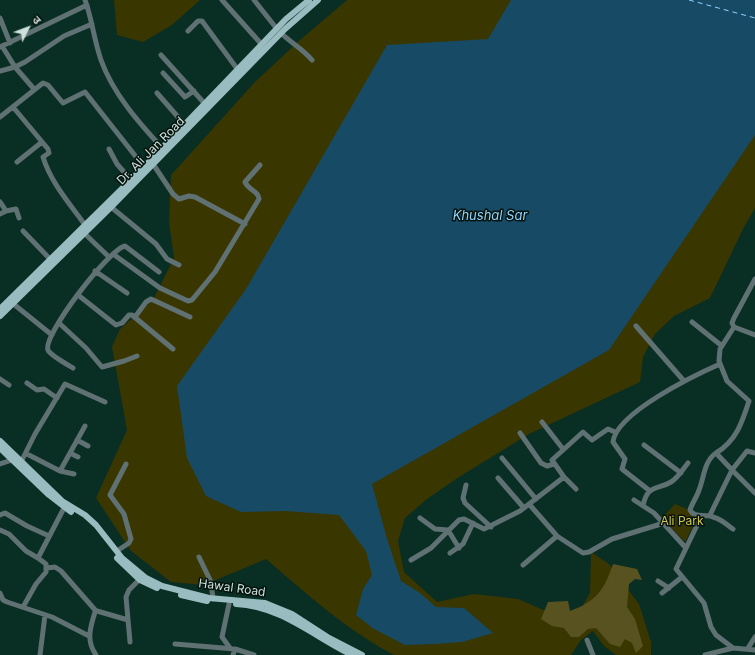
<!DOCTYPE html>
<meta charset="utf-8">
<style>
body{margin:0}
#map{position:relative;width:755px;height:655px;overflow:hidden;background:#092e23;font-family:Inter,"Noto Sans Devanagari",sans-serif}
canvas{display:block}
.north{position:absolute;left:8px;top:8px;width:40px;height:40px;-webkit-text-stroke:3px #05130e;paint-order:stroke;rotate:48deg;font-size:11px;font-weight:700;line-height:16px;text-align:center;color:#cee1da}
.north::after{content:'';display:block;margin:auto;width:14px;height:18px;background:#cee1da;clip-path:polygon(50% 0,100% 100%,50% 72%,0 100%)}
</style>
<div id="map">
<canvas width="755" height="655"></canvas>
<div class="north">उ</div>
</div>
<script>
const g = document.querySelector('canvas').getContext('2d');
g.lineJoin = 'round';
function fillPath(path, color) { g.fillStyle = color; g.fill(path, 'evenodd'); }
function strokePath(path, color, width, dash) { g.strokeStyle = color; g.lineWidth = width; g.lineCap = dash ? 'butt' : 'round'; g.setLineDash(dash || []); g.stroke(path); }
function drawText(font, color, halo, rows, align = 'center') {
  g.font = font + ' Inter,sans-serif'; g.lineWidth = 3; g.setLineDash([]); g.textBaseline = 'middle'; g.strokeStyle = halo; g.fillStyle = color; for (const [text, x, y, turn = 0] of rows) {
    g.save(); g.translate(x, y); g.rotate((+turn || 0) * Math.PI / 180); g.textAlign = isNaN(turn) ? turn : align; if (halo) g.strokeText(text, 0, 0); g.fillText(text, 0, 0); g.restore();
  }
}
fillPath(new Path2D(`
 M 114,0 L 200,0 L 172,25 L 143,42 L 117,35 Z
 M 347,0 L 755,0 L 755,208 L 744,227 L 710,298 L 674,316 L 655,334 L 643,357 L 640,382 L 529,434 L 459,477 L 427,499 L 405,518 L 398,541 L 404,572 L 437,602 L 474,594 L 518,599 L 555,615 L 579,612 L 590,593 L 591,552 L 609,564 L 639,604 L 651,642 L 651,655 L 616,655 L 604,646 L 593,631 L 581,640 L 571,655 L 394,655 C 345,629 308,595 266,559 L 204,585 L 171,582 L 131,551 L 96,498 L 127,430 L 112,347 L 120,329 L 153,300 L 174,258 L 169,222 L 171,175 L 255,82 L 300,40 Z
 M 675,504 L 685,508 L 697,518 L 685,542 L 662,518 Z`), '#3a3600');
fillPath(new Path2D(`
 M 613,564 L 637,569 L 642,580 L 635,579 L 629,584 L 627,607 L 635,619 L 643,646 L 636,653 L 632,643 L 625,639 L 620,647 L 610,644 L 596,628 L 588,629 L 579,637 L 571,637 L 564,628 L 552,626 L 541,619 L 548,602 L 568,601 L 570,611 C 597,601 604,590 613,564 Z`), '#575220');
fillPath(new Path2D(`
 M 511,0 L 755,0 L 755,135 L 609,350 L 372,484 L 387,539 L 401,581 L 420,593 L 436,607 L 464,608 L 493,633 L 462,642 L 435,644 L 405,645 L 374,629 L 356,615 L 363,589 L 372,575 L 366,551 L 339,515 L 285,511 L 241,512 L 206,496 L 187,458 L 177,386 L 246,289 L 387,45 L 488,39 Z`), '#174a65');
strokePath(new Path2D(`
 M 689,0 L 755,18`), '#91d4fd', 1, [5, 4]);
strokePath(new Path2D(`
 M 85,0 C 92,19 94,40 101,60 C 113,94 140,124 164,150
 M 222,0 L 264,47
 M 254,0 L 277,29
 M 0,18 L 10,43
 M 188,31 L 198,21 L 202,21 L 238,70
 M 281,33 C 291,43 303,49 312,60
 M 2,46 L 15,67 L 34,89
 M 0,47 L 87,5
 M 161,55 L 205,104
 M 0,71 L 15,67 L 25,62 L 64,36 L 92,24
 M 163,73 L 185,97 L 194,91
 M 157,93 L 185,125
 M 13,107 L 48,149 L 49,153 L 43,157 C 51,183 70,204 85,225
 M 0,117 L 43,83 L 48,85 L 63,103 L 85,92 L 144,167
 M 109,149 L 117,164 L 131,180
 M 17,162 L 42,142
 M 153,164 L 173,194 L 179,199 L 189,196 L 195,197 L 245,224
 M 0,202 L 6,211 L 16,209 L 19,218
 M 111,207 L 156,244 L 167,259 L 179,265
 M 0,214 L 6,211
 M 23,231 L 50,259
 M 84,233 L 109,257
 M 113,254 L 160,288 L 188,301 L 192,300 L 215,272 L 259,199 C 259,191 248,190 245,182 L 260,165
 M 95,271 L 127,293
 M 78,295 L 116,325 L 122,323 L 129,315 L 132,315 L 173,349
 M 11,302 L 52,335
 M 135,317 L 146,302 L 151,299 L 190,317
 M 692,322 L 722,346
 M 59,323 L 86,348 L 102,367 L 124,361 L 137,356
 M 636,326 L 684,381
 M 734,327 L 755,335
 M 73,368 C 68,365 50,355 48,350 C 42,336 109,249 125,246 L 159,272
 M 0,379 L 9,385
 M 27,383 L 37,390 L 44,389 L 57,398
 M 542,422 L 563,449
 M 520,433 L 541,463 L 547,466 L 554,464
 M 77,440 L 88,446
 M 644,445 L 681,473
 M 70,453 L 78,457
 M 716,453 C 736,441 742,423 749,401 L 727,381 L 719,361 L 720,349 L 734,327 L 732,323 L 734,318 L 755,279
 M 27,454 L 60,471 L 74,474
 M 502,458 L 536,499
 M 0,464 L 12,460
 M 20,464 L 35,434 L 65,384 L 105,402
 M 60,471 L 85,426
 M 498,478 L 524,508
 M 466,485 L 463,498 L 465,503 L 491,527
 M 576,489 L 564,477 L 552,460 L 583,432 L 592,440 L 608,429 L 615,432
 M 650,491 L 622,469 L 625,459 L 613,442 C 616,413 695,375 720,364
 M 634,500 L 654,513 L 685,547
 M 529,504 L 557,536 L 583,553 L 589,552 L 612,539 L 664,523
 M 643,506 C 647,484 658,490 671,482 C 678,478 683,469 688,463
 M 0,515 L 5,513 L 27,526 L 49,536
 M 710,515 L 732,470 L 755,493
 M 701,517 L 676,569 L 704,603 L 711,627 L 716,635 L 733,648
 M 420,518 L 435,529 L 448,530 L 459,548
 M 733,529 C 726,524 721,519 713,517 C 705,513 695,519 690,510 C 692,503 697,497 699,490 C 704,478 704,461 716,453 L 732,470 L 747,451 L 755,453
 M 0,530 L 9,534 L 26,551 L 38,558
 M 117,551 L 129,543 L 131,539 L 124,514 L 110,495 L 126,464
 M 450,553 L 463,544 L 473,523
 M 199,557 L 211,582 L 213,599
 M 411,560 L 431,548 L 459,520 L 464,519 L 484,529 L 520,511 L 564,477
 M 523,565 L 557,536
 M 47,568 L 55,567 L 61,571 L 96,611
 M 658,581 L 669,588
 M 0,593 L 3,600 L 7,602 L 52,617 L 89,636
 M 662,593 L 682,577
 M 229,604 L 222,637 L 230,648
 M 23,607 L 36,584 L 46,572 L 46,564 L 38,558 L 64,508
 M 587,640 L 593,655
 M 130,642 L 126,597 L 129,590 L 141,578
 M 175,644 L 235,649 L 254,655
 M 748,648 L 755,637
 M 40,655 L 45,615
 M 96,655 C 86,641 90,628 95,612 L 97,611 L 128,620
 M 233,655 L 235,649
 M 705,655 L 733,648 L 755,650`), '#607173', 5);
strokePath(new Path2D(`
 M 0,309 L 140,171 L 286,19 L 309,0
 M 0,316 L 111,207 L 285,29 L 318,0
 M 0,441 L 62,501 L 85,515 L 96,525 L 122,558 L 146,578 L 162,586 L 209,598 L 265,603 L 292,614 L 329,638 L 362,655
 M 0,448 L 49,495 L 71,512
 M 117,558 L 140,580 L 157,588
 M 181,595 L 207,601
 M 236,604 C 281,606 313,636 352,655`), '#98bcc0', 6);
drawText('12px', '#cee1da', '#05130e', [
 ["Dr. Ali Jan Road",151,151,-45],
 ["Hawal Road",232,588,8]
]);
drawText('12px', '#d2c744', '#05130e', [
 ["Ali Park",682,521]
]);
drawText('italic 13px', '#91d4fd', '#05130e', [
 ["Khushal Sar",490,216]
]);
</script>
